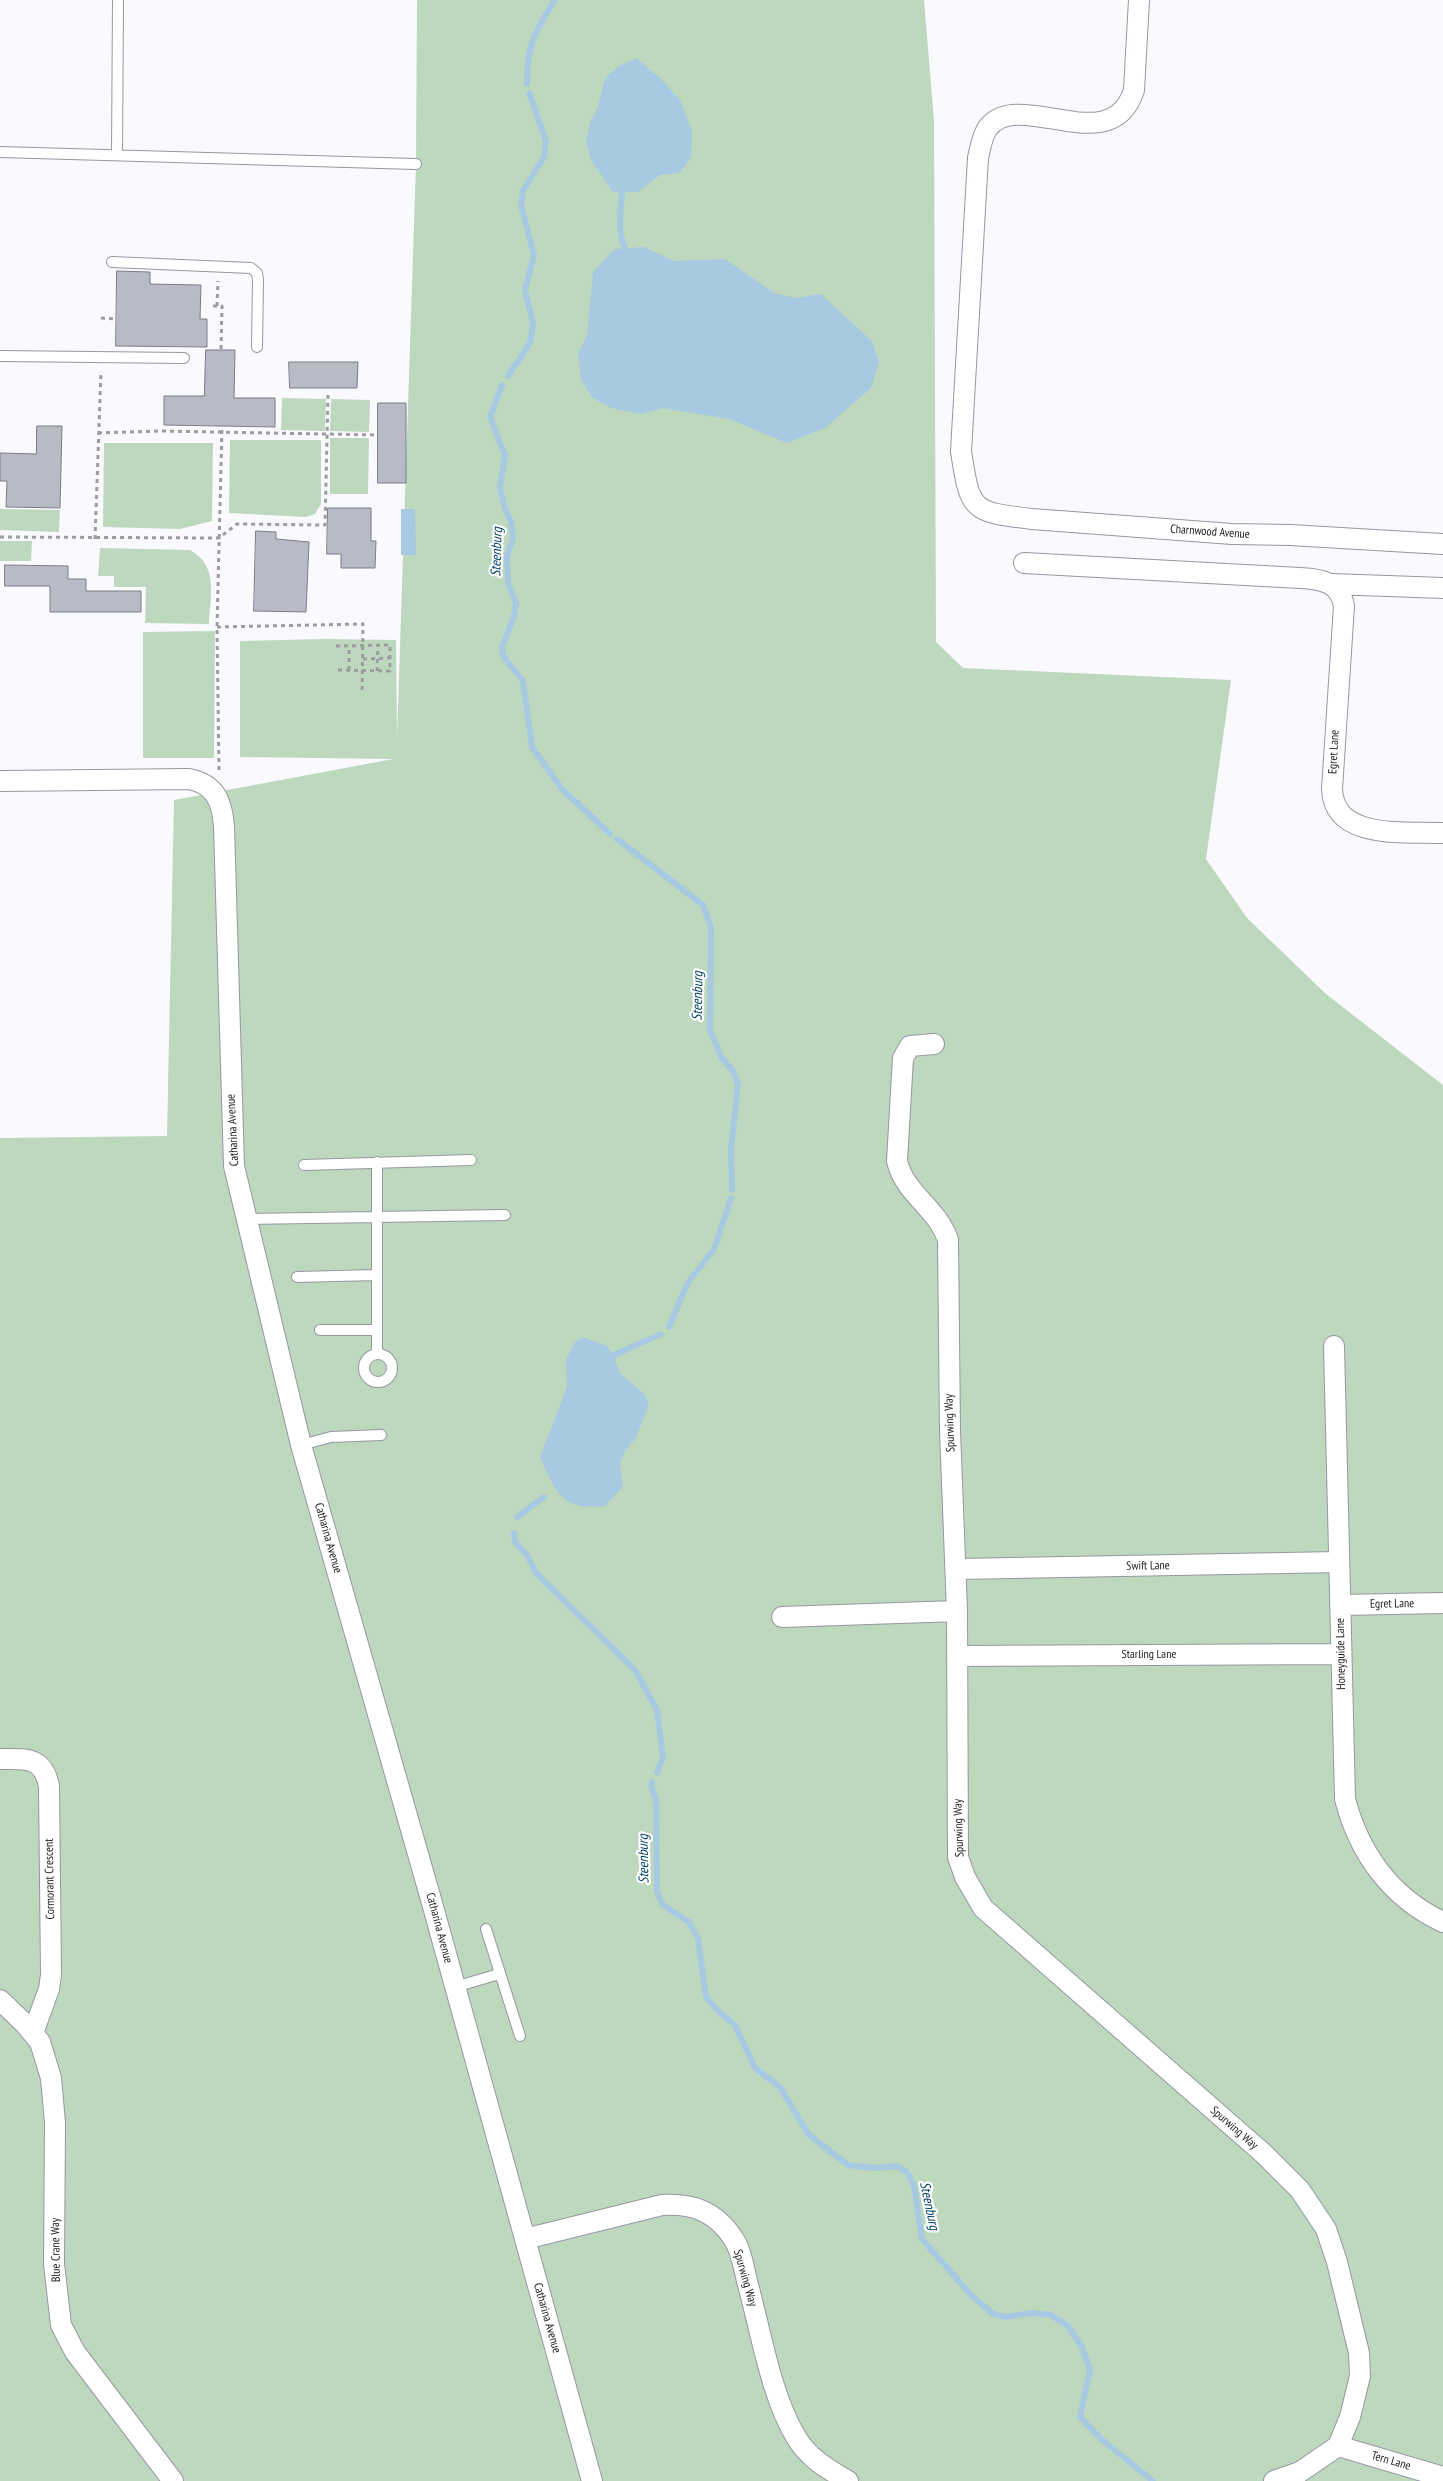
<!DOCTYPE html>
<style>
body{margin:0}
canvas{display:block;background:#f9f9fe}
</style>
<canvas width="1443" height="2481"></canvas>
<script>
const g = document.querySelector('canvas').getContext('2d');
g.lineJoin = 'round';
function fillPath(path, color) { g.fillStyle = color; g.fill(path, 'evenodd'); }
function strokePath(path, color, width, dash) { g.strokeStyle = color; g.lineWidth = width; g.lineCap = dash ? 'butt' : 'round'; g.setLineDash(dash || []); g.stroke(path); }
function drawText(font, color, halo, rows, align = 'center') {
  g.font = font + ' "PT Sans Narrow",sans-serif'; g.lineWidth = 4.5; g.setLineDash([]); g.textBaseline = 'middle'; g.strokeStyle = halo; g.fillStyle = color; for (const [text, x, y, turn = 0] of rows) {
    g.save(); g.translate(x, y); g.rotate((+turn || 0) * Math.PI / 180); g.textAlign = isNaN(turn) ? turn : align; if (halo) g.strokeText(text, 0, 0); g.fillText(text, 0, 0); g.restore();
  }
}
fillPath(new Path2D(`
 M 417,0 L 924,0 L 934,121 L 936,642 L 963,668 L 1231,680 L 1206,859 L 1247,918 L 1326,994 L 1443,1085 L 1443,2481 L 0,2481 L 0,1138 L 167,1136 L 174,800 L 393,759 L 240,757 L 240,641 L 324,639 L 396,640 L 397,737 L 416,164 Z
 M 282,398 L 326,399 L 325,431 L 281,430 Z
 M 331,399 L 370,400 L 369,432 L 330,431 Z
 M 330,438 L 369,438 L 368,494 L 330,494 Z
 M 230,440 L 321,440 L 321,504 L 315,514 L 306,517 L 229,513 Z
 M 104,443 L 213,443 L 212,521 L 180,529 L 103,527 Z
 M 0,509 L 60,510 L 59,532 L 0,530 Z
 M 0,541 L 32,541 L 31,561 L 0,561 Z
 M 100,548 L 190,550 C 219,566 210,596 209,624 L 145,623 L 146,587 L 114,587 L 114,576 L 98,576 Z
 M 215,631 L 214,758 L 143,758 L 143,632 Z`), '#bed8be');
fillPath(new Path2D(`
 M 636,58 L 660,78 L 680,100 L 692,131 L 691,158 L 679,173 L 660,175 L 638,192 L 613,192 L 591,160 L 586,142 L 590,122 L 598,107 L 605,78 L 619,66 Z
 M 644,247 L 674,261 L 725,259 L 774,293 L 796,298 L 821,294 L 872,341 L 879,362 L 871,388 L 825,428 L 787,443 L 729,419 L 663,408 L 641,414 L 611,408 L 593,398 L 581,380 L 578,353 L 587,336 L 593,272 L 614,249 Z
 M 401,509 L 415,509 L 416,555 L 401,555 Z
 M 583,1337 L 607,1346 L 614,1355 L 619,1372 L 645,1395 L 649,1404 L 636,1438 L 625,1451 L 620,1464 L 623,1486 L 605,1506 C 561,1511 556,1492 540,1457 L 567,1387 L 566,1360 L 574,1343 Z`), '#a7cae2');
strokePath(new Path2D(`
 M 527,84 C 527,44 534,33 555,0
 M 622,193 C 621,211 617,232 625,248
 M 508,376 L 530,343 L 533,323 L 525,290 L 534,255 L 521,205 L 523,191 L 544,157 L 546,141 L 529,93
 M 502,385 L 490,417 L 505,455 L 500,487 L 504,506 L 511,522 L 513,539 L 507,555 L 508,583 L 516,603 L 514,616 L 502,648 L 503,656 L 523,681 L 532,747 L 562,789 L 610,834
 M 617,839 L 703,905 L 711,927 L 710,1030 L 721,1057 L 733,1071 L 738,1084 L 731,1149 L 732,1190
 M 669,1327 L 687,1284 L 714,1249 L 731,1198
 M 614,1355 L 661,1334
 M 517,1517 L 544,1497
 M 514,1533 L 515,1542 L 527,1555 L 536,1573 L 635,1670 L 657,1710 L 663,1758 L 657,1773
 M 652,1782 L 651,1786 L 656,1800 L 657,1891 L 663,1905 L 689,1922 L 698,1938 L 706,1997 L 717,2010 L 735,2025 L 755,2068 L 780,2087 L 809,2135 L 848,2165 L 875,2168 L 897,2166 L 907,2172 L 914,2186 L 922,2239 L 972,2296 L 993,2314 L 1006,2317 L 1032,2313 L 1051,2315 L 1068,2326 L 1082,2347 L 1090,2370 L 1080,2417 L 1101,2439 L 1153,2481`), '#a7cae2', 6);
const building = new Path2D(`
 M 117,271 L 150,272 L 150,284 L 201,285 L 200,319 L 207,319 L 207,347 L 116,346 Z
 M 206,350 L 235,350 L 234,398 L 275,398 L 275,427 L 164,425 L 164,396 L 204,396 Z
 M 289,362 L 358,362 L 357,388 L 290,388 Z
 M 378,403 L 406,403 L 406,483 L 378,483 Z
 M 37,426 L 62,426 L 60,508 L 6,507 L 7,481 L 0,481 L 0,453 L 36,454 Z
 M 328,508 L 371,508 L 371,541 L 376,541 L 375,568 L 341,568 L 341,554 L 327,554 Z
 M 256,531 L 276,532 L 276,539 L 309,542 L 306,612 L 254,611 Z
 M 5,565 L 68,566 L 68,579 L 86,579 L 86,591 L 141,591 L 141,612 L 50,612 L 50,586 L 5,586 Z`);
fillPath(building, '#b8bac5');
strokePath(building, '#7b7c87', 1);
const service = new Path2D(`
 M 0,152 L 416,164
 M 117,155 L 118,0
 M 112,262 L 251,268 L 257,273 L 258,280 L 257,347
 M 0,356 L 184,358
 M 377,1162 L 377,1354
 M 304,1165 L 471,1160
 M 245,1219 L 505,1215
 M 297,1277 L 376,1275
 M 320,1330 L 376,1330
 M364 1368a14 14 0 1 1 28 0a14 14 0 1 1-28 0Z
 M 301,1445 L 331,1437 L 381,1435
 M 486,1929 L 520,2036
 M 455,1987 L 499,1974`);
const minor = new Path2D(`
 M 1139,0 L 1134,90 C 1111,163 1017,85 987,129 C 982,137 980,149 978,158 L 961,451 C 970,511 971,512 1032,519 L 1232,534 L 1290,535 L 1443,544
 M 1024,563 L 1300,578 C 1321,579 1340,582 1344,606 L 1332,789 C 1334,841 1407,831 1443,833
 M 1332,584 L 1443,588
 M 0,781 L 189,779 C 215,784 222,801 224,826 L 234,1166 L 301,1445 L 432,1903 L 592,2481
 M 934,1044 L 910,1046 L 903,1058 L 897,1161 C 905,1195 937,1207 948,1240 L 950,1431 L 957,1611 L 958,1857 L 965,1877 L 983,1908 L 1264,2154 L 1300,2190 L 1326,2229 L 1337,2262 L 1359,2353 L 1360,2376 L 1350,2417 L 1338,2446 L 1300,2472 L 1274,2481
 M 1334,1346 L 1345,1799 C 1359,1853 1391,1898 1443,1922
 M 957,1569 L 1339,1562
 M 1340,1605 L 1443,1603
 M 782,1617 L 957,1611
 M 957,1656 L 1341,1654
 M 0,1759 C 26,1759 43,1756 49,1786 L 51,1975 L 49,1989 L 33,2033
 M 0,2000 L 25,2024 L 40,2042 L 51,2078 L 55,2123 L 54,2264 L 61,2325 L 75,2352 L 173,2481
 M 525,2239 L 662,2205 C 692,2203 715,2211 733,2238 C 742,2251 744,2270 748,2285 C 761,2332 771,2396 796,2437 C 808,2458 828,2469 848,2481
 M 1338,2446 L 1443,2477`);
strokePath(service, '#9697a2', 12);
strokePath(minor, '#9697a2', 22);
strokePath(new Path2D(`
 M 213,306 L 222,306 L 221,350
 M 217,306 L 218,281
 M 101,318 L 117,319
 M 98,433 L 161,431 L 378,435
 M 0,537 L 219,538 L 237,524 L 325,525 L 328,395
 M 95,539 L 101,371
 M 217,627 L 363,624 L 362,694
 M 336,646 L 390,645 L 390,671 L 337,670
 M 363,659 L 390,658
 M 349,670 L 349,646
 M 377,671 L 378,645
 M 219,770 L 217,627 L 222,426`), '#9c9da1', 3, [4, 4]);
strokePath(service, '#fff', 10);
strokePath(minor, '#fff', 20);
drawText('12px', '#212226', '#fff', [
 ["Charnwood Avenue",1210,532,4],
 ["Egret Lane",1334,752,-87],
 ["Catharina Avenue",233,1130,-93],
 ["Spurwing Way",950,1423,-92],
 ["Catharina Avenue",328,1538,74],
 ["Swift Lane",1148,1566,-1],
 ["Egret Lane",1392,1604,-1],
 ["Honeyguide Lane",1341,1654,-91],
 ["Starling Lane",1149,1655],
 ["Spurwing Way",959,1828,-92],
 ["Cormorant Crescent",50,1879,-91],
 ["Catharina Avenue",439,1928,75],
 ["Spurwing Way",1234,2128,41],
 ["Blue Crane Way",56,2250,-91],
 ["Spurwing Way",745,2278,74],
 ["Catharina Avenue",547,2318,74],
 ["Tern Lane",1391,2461,16]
]);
drawText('italic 14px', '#014364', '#fff', [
 ["Steenburg",497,552,-88],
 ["Steenburg",698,996,-89],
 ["Steenburg",644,1859,-91],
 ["Steenburg",929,2206,78]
]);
</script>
